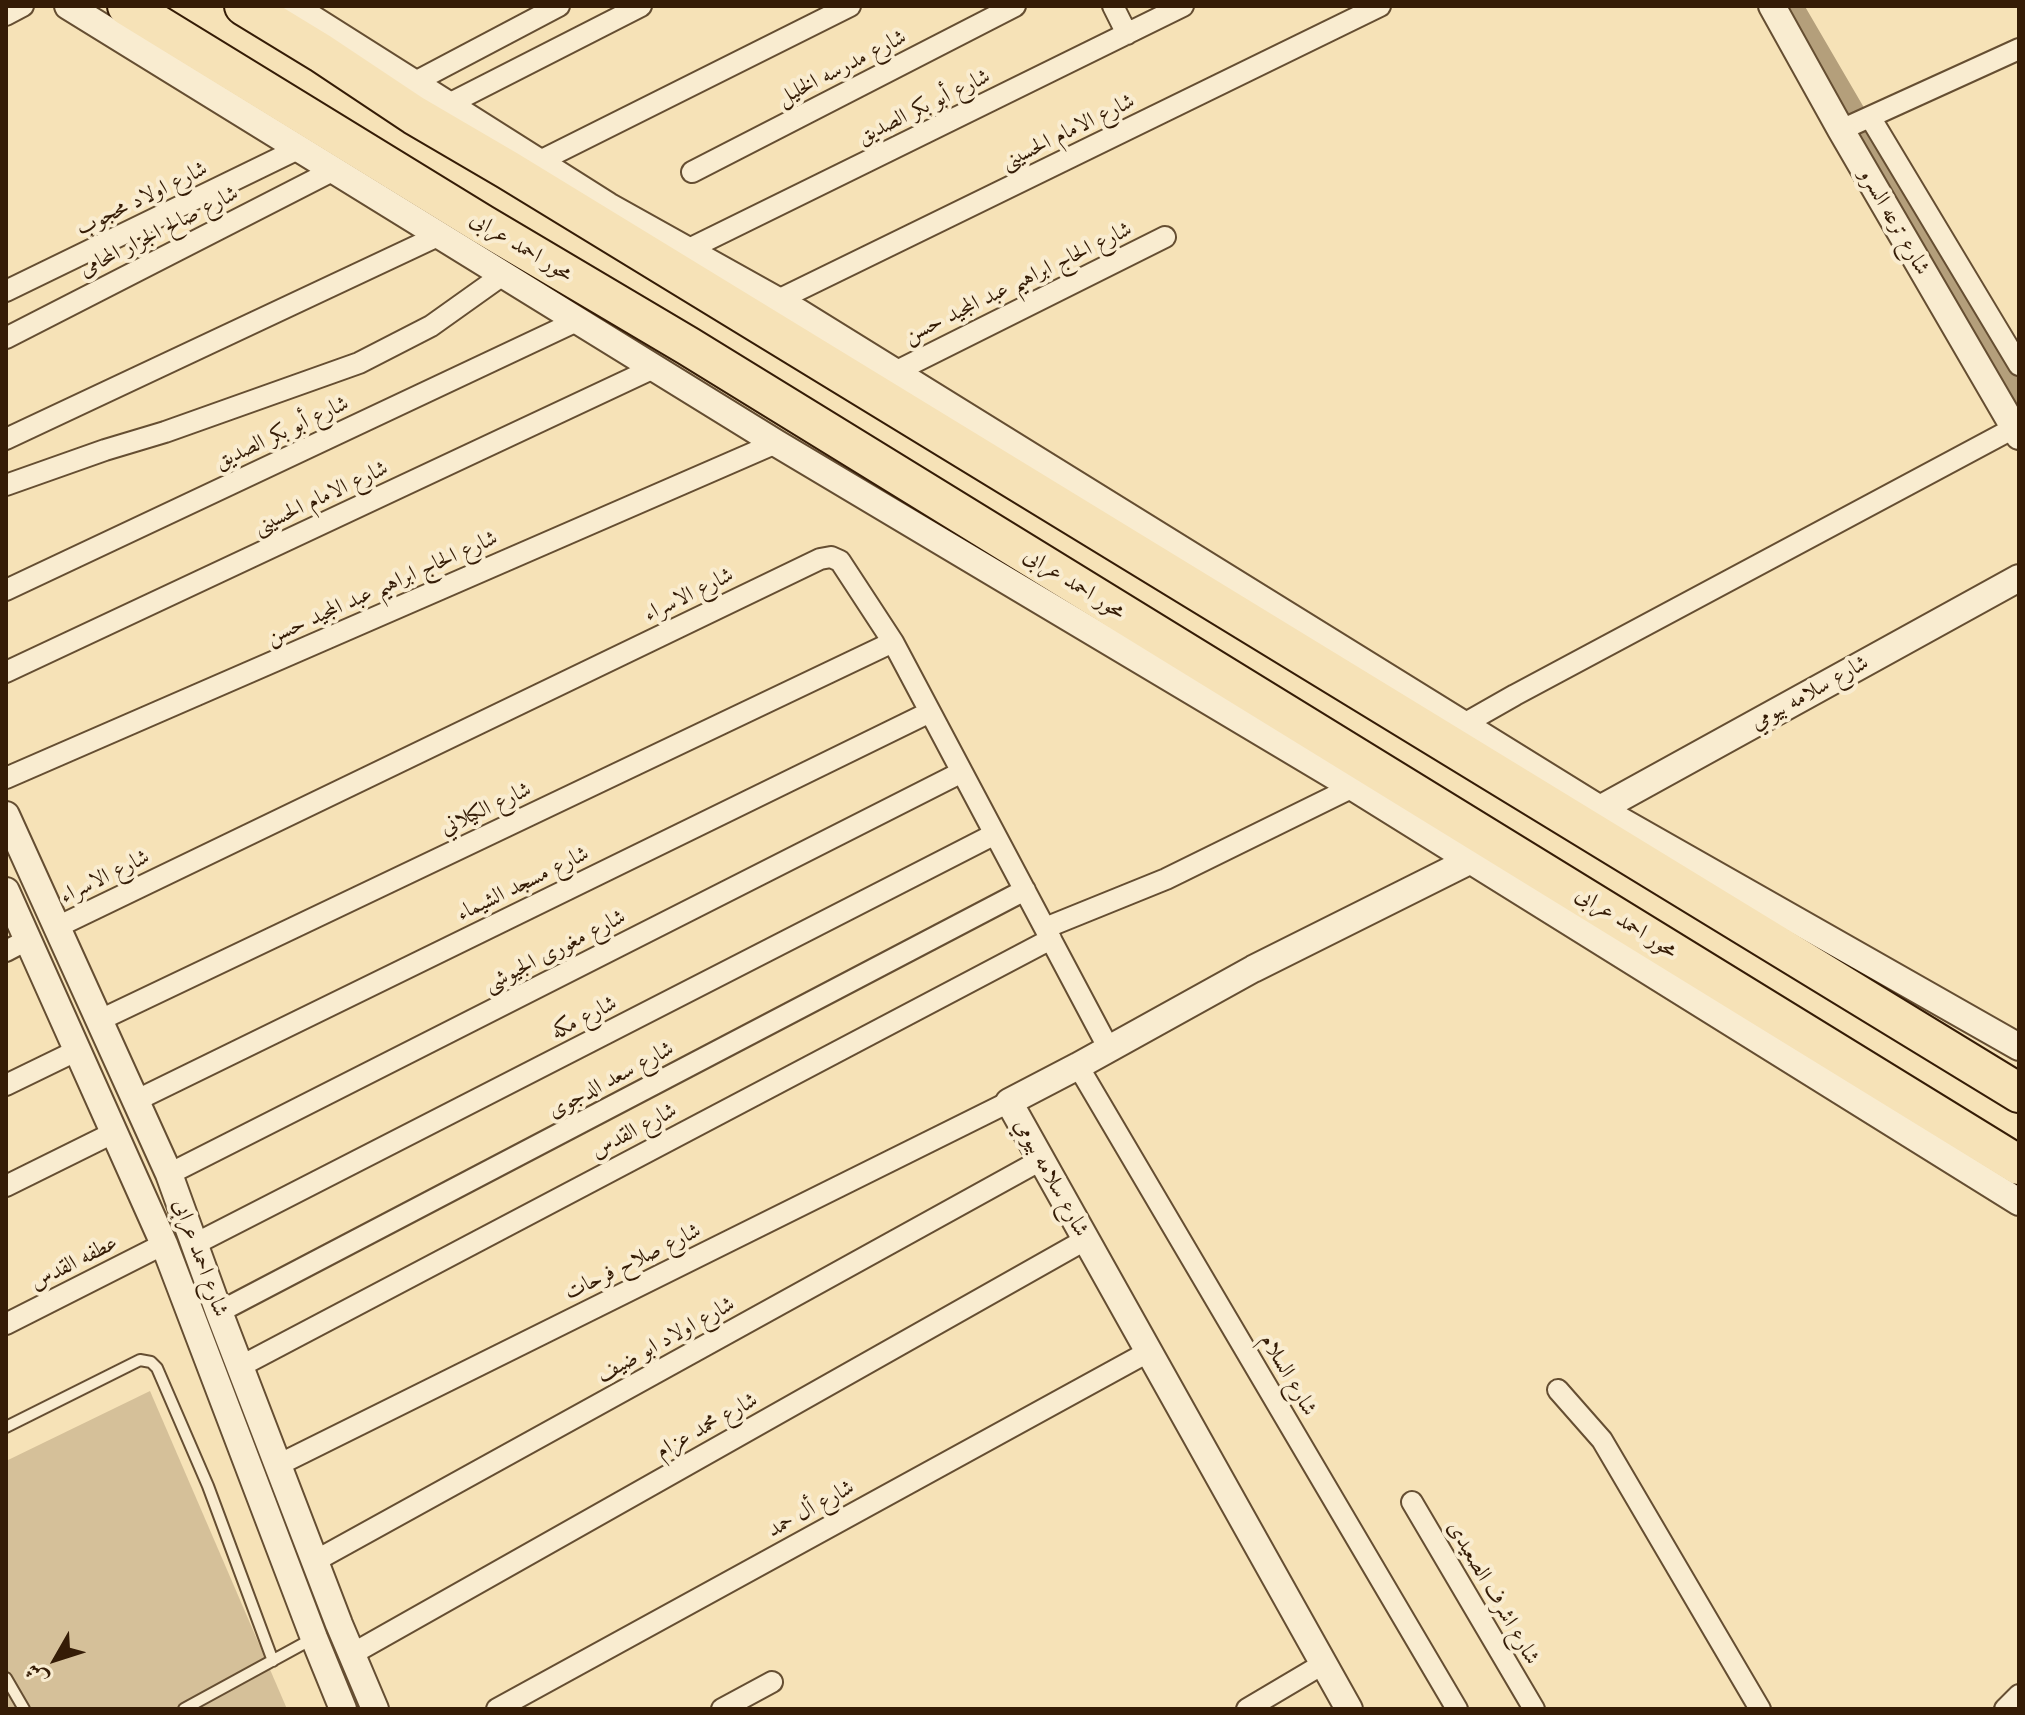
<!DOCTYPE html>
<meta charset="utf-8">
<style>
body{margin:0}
#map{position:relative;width:2025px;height:1715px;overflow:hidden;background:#f6e2b7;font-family:"Old Standard TT",Amiri,serif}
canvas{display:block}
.frame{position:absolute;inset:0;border:8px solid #351c06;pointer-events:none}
.north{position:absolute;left:16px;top:1619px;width:80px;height:80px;-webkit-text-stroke:6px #f9ecd0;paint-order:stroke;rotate:231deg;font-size:22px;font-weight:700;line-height:32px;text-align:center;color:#351c06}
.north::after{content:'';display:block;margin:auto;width:28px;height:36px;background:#351c06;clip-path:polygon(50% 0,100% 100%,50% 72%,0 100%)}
</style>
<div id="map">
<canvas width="2025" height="1715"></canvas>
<div class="frame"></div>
<div class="north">ش</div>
</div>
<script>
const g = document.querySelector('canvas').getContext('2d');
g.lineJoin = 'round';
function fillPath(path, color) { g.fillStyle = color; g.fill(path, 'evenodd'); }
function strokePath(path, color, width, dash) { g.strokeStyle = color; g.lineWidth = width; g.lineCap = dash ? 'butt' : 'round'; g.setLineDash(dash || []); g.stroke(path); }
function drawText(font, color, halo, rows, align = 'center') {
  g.font = font + ' "Old Standard TT",Amiri,serif'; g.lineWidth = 8; g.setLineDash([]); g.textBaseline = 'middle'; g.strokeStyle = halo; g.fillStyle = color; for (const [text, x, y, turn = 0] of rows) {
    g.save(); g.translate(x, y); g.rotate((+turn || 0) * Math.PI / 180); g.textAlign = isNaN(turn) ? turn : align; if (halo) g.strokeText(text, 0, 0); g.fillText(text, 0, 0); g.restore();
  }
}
fillPath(new Path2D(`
 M 150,1391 L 287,1709 L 6,1709 L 6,1461 Z`), '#d5c099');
strokePath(new Path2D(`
 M 1792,6 L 1855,114
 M 1869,139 L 2019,397`), '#b49f7b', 22);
const service = new Path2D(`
 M 6,1427 L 140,1360 L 151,1362 L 157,1368 L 208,1486 L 273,1661
 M 6,1678 L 24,1709
 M 184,1709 L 312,1639`);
const minor = new Path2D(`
 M 1113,6 L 1127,34
 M 6,15 L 23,6
 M 413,83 L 559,6
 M 447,105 L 641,6
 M 1870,117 L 2019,365
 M 1841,130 L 2019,49
 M 538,162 L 850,6
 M 692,172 L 1015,6
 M 687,250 L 1183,6
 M 6,291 L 298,149
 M 776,301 L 1380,6
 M 6,338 L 334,170
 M 893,373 L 1165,237
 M 6,439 L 440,235
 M 6,485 L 105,450 L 165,432 L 359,363 L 431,326 L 504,274
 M 6,590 L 579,320
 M 6,672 L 656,367
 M 1464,724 L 1515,695 L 2014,428
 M 6,778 L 776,443
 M 57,927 L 820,559 L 831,557 L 840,561 L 893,642 L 1109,1049
 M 1045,928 L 1166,879 L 1353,787
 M 6,951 L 27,940
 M 100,1020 L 893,642
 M 1078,1066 L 1457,1709
 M 6,1085 L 78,1050
 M 137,1100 L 930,712
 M 169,1174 L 962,772
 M 6,1186 L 115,1132
 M 195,1244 L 995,834
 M 219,1312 L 1025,890
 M 6,1324 L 164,1244
 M 241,1366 L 1051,939
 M 1558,1390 L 1602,1440 L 1760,1709
 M 278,1465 L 1009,1102
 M 1412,1502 L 1534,1709
 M 315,1561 L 1041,1160
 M 352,1654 L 1085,1240
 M 497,1709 L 1148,1352
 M 722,1709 L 772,1682
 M 1247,1709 L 1323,1664
 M 2005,1709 L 2019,1695`);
const tertiary = new Path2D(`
 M 68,6 L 776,443 L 1353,787 L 2019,1202
 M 292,6 L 608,206 L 798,312 L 1600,809 L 2019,1047
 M 1772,6 L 1841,130 L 2019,436
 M 1600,809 L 2019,578
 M 6,815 L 169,1174 L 219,1312 L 339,1624 L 375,1709
 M 6,891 L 164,1244 L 314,1638 L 343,1709
 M 1349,1709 L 1009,1102 L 1078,1066 L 1253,969 L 1471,860`);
const motorway = new Path2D(`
 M 127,6 L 482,224 L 688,346 L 2019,1165
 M 244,6 L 321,53 L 414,115 L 508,170 L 2019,1093`);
strokePath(service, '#654e32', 14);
strokePath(minor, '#654e32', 24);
strokePath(tertiary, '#654e32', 30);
strokePath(motorway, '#351c06', 42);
strokePath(service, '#f9ecd0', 10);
strokePath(minor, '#f9ecd0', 20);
strokePath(tertiary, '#f9ecd0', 26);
strokePath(motorway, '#f6e2b7', 38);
drawText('22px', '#351c06', '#f9ecd0', [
 ["شارع مدرسه الخليل",842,68,-27],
 ["شارع أبو بكر الصديق",924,107,-26],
 ["شارع الامام الحسينى",1068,132,-26],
 ["شارع اولاد محجوب",142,199,-26],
 ["شارع ترعه السرو",1894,222,60],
 ["شارع صالح الجزار المحامى",159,232,-27],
 ["محور احمد عرابى",521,247,31],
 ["شارع الحاج ابراهيم عبد المجيد حسن",1018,283,-26],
 ["شارع أبو بكر الصديق",282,433,-25],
 ["شارع الامام الحسينى",321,498,-25],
 ["محور احمد عرابى",1074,584,32],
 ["شارع الحاج ابراهيم عبد المجيد حسن",382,588,-24],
 ["شارع الاسراء",689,595,-26],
 ["شارع سلامه بيومي",1810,693,-29],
 ["شارع الكيلاني",486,809,-25],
 ["شارع الاسراء",105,877,-26],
 ["شارع مسجد الشيماء",523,884,-26],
 ["محور احمد عرابى",1626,923,32],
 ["شارع مغورى الجيوشى",555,951,-27],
 ["شارع مكه",584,1018,-27],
 ["شارع سعد الدجوى",611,1080,-28],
 ["شارع القدس",634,1131,-28],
 ["شارع سلامه بيومي",1051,1178,61],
 ["شارع احمد عرابى",200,1258,70],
 ["شارع صلاح فرحات",633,1262,-26],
 ["عطفه القدس",74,1263,-27],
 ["شارع اولاد ابو ضيف",666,1340,-29],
 ["شارع السلام",1288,1375,60],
 ["شارع محمد عزام",707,1426,-29],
 ["شارع أل حمد",811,1509,-29],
 ["شارع اشرف الصعيدى",1493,1593,60]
]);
</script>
